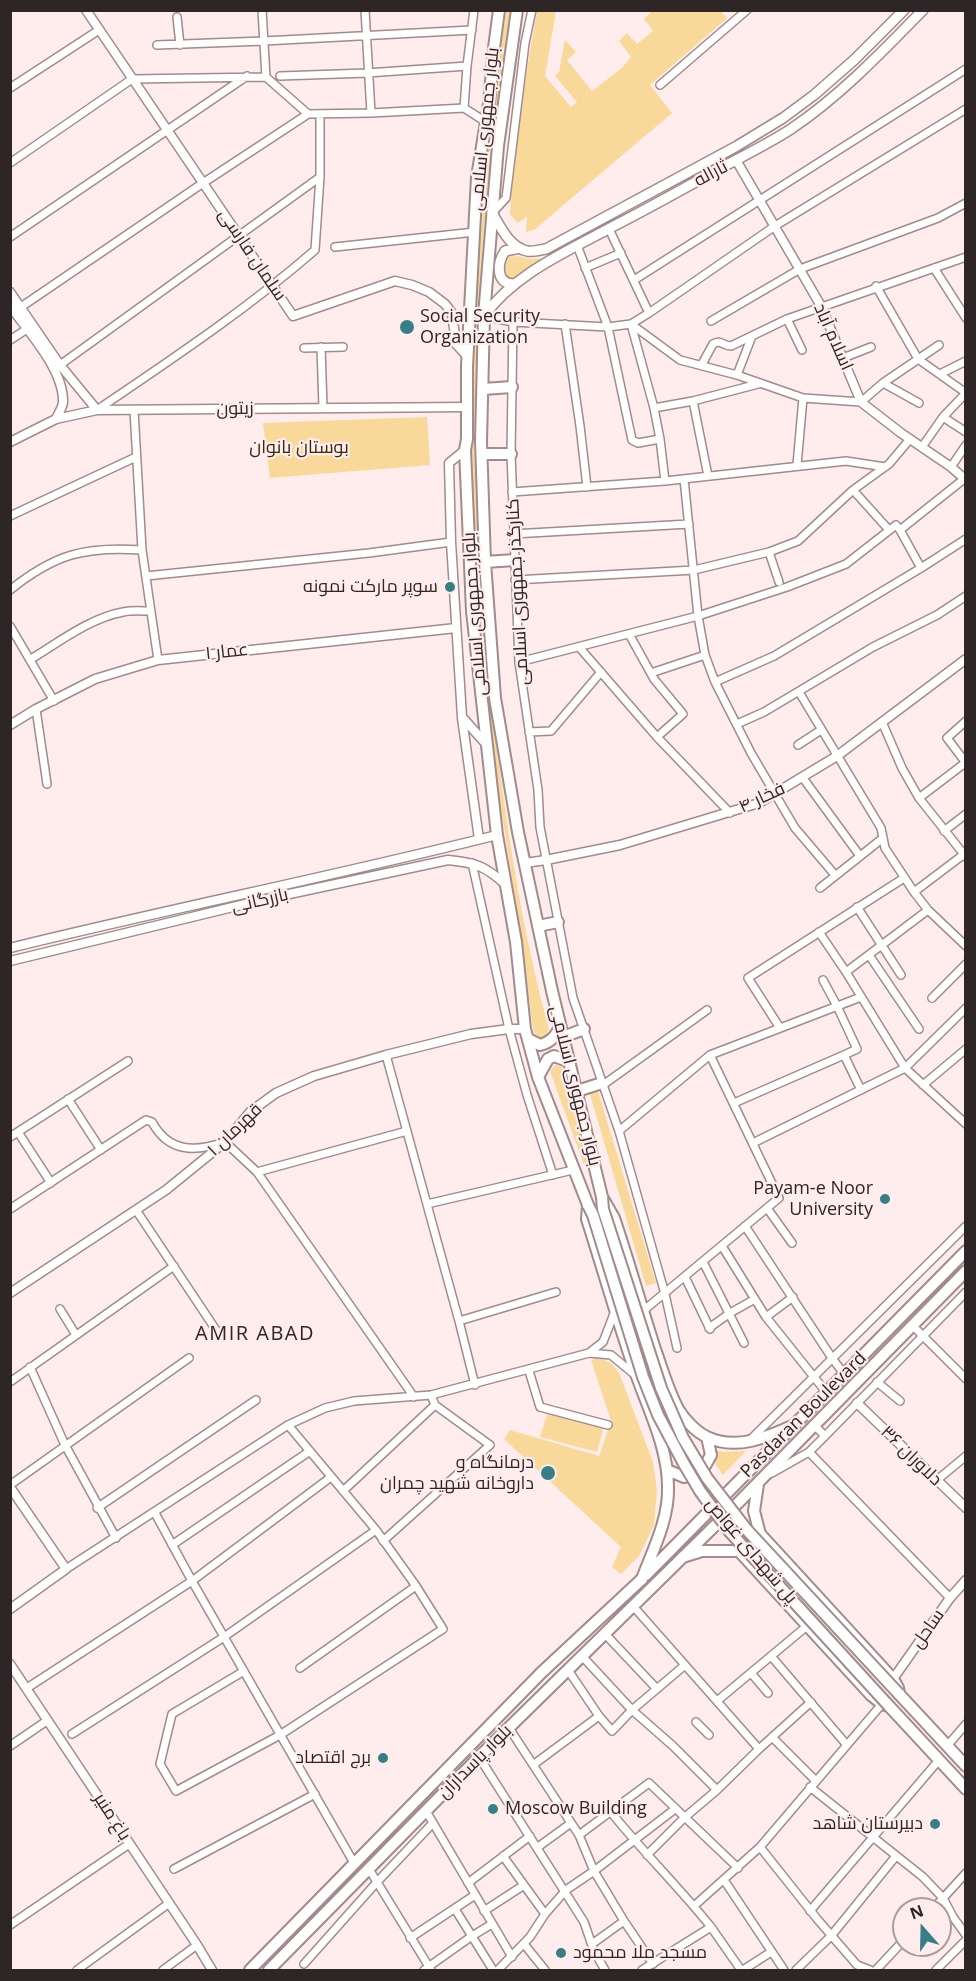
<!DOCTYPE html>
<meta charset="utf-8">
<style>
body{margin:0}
#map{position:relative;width:976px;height:1981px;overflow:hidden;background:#ffecec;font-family:"Open Sans",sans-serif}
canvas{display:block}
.frame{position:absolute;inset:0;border:12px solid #2e2626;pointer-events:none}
.north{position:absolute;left:892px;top:1897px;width:60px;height:60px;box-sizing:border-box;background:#ffecec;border:2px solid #ab9d9d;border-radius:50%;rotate:340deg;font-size:16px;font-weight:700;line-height:24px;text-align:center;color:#2e2626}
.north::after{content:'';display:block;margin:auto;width:21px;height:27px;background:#377f87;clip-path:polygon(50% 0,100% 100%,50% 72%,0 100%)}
</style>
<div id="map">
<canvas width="976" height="1981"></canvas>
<div class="frame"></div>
<div class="north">N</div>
</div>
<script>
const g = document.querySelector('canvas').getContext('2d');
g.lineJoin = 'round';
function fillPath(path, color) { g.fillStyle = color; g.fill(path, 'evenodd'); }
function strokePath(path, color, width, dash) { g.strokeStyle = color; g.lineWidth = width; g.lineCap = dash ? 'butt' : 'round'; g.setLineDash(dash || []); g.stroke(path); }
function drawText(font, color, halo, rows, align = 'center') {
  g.font = font + ' "Open Sans",Cairo,sans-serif'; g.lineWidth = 4.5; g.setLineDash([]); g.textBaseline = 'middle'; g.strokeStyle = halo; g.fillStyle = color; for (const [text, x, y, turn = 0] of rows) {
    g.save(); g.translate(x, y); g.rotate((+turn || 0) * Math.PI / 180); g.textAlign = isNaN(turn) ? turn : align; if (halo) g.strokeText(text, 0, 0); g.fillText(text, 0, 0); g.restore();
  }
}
fillPath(new Path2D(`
 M 506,11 L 512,11 C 501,98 486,184 481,272 C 471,428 478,585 496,740 C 508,837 523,935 549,1029 L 545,1038 L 539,1039 L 535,1035 L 532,1022 L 522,941 L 491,745 L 477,586 L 473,501 L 471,400 L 473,319 L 482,184 Z
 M 537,11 L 556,11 L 545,76 L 571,107 L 577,102 L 555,76 L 559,72 L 565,40 L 576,52 L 567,60 L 592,91 L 622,68 L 631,57 L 619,41 L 627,33 L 637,44 L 653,31 L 644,19 L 652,11 L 721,11 L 727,18 L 650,85 L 672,113 L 534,230 L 526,232 L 527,216 L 518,223 L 510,214 C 514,146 525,78 537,11 Z
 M 516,256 L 530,259 L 547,258 L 519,277 L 510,279 L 504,274 L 503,265 L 507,257 Z
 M 427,417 L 430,465 L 270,478 L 263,423 Z
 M 555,1065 L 560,1066 L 565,1071 L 588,1164 L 584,1165 L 551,1074 L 551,1070 Z
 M 598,1091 L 656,1283 L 646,1286 L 590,1094 Z
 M 599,1358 L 611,1363 L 619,1373 L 653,1462 L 657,1490 L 654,1525 L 639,1556 L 621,1574 L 612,1567 L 621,1547 L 504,1439 L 510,1430 L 599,1456 L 611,1421 L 591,1360 Z
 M 548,1411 L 604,1426 L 597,1452 L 540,1437 Z
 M 703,1446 L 723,1452 L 746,1451 L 723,1475 Z`), '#f9d99a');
const minor = new Path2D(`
 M 262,10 L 266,77
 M 365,10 L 371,113
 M 177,17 L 180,45
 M 157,45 L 264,41 L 472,30
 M 280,76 L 367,73 L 467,66
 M 266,77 L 308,114 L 371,113 L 464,108
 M 660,85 L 747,10
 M 10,88 L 99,30
 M 464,108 L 467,66 L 474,10
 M 464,108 L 486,122
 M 10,163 L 132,79 L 266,77
 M 494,211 L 506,198 L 525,43 L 532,10
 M 609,229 L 649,313
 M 10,237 L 247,76
 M 577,245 L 608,327 L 632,440 L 638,443 L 660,439
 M 335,247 L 475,232
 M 585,268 L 621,253
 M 934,268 L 966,318
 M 634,280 C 744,209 856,140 966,69
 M 876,286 L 918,359 L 966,393
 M 21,307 L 203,183 L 308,114
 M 484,316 L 513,322 L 608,327 L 631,324 L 680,360 L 737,375 L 803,398 L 861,402 L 883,383 L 939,345
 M 787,319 L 802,350
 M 711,321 L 800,269 L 938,218 L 966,203
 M 513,322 L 511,454 L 519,662 L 538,790 L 540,827 L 573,998 L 619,1131 L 665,1294 L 677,1348
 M 565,324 L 580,426 L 587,487
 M 10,340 L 27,329
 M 321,347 L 323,408
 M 304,348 L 343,347
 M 843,358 L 871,347
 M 702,364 L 713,344 C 721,339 723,346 731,346 L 787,319 L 966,257
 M 60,365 L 320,177
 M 940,374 L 966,361
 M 737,375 L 752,336
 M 883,383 L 919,403
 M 693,401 L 708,476
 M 654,408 L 631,324 L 649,313 L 775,226 L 966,109
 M 97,410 C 172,359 246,310 315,250 L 320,177 L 320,114
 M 134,410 L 142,550 L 158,660
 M 943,417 L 966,432
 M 922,447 L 943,417 L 966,393
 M 797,465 L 803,398
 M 951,467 L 966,445
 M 684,479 L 698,616 L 705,655 L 715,682 L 751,753 L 795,828 L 835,875
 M 665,481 L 660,439 L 654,408 L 693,401 L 758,384
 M 853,490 L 889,530
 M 512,492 L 665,481 L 846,461 L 885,467
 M 10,516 L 136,457
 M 900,530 L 921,568
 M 513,534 L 689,524
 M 769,552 L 779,582
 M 146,576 L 369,553 L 451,542
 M 515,580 L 694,570 L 769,552 L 798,541 L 853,490 L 889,464 L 910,439
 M 10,590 C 55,554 85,546 142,550
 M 10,626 L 54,701
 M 629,634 L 654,679 L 683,714 L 657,737
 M 579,647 L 657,737 L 730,813
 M 31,659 C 59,642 90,618 123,612 C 132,610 142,611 151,611
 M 519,662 L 698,616 L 787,587 L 846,564 L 896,525 L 900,530 L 964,479
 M 651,673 L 705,655
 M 715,682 L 774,656 L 921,568 L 966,539
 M 799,692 L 881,828 L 885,848 L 914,892 L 928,910 L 966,946
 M 36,709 L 47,784
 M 882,722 L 902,768 L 919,798 L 966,857
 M 737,724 L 764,712 L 873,647 L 937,615 L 966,596
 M 529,732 L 551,731 L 601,672
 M 798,745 L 821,730
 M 803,778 L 860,856
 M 919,798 L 965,763 L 966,763 L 947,738 L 966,721
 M 944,831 L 966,814
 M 472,863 L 509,1029 L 527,1095 L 553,1175
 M 820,888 L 883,838
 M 914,892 L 963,855
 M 857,907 L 901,975
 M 819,932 L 846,972 L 905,1068 L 966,1124
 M 869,955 L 919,1029
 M 846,972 L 928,910
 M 823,980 L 837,1006 L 857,1049 L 844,1055
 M 932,998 L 966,964
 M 780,1028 L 748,978 L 904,878
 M 386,1055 L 459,1321 L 475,1385
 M 603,1085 L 707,1010
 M 923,1085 L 966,1049
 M 68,1099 L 101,1150
 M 734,1103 L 844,1055 L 861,1090
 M 619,1131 L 710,1055 L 861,997
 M 18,1132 L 51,1183
 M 10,1137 L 128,1061
 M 753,1143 L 905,1068 L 966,1008
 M 257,1172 L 407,1131
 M 427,1204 L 573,1170
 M 767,1208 L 792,1243
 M 10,1209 L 146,1120 L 152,1122 C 169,1153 195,1152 225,1142 L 257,1172 L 414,1397
 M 136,1210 L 218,1333
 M 745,1226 L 832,1358 L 844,1374
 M 722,1246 L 766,1317 L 826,1392
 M 703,1262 L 744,1343
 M 685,1277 L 710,1329
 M 60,1309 L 76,1335
 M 643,1311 L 779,1198 L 710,1055
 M 766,1317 L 793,1297
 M 459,1321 L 556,1292
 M 912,1325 L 966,1379
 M 709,1328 L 730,1313 L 755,1299
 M 589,1353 L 603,1342 L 615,1311
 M 30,1367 L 65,1445 L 116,1538
 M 529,1371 L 540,1407 L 608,1425
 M 10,1382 L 174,1266
 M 877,1382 L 900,1401
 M 814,1425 L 825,1436 L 809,1452 L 950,1598
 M 825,1436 L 966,1292
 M 750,1440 L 966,1226
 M 772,1473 L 809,1452
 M 937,1480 L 966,1456
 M 10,1485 L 189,1358
 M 343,1491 L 435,1405
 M 97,1508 L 256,1400
 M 155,1513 L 192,1581 L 354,1863
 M 383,1541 L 490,1445 L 435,1405 L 431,1395
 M 172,1545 L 310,1451
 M 66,1569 L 288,1425 L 325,1408 L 354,1401 L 431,1395 L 589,1353 L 611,1355 L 634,1374
 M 633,1606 L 759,1749
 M 605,1634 L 657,1689
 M 582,1656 L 632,1710 L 673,1746 L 717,1790
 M 771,1656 L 846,1744
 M 300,1668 L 416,1586
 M 568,1670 L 599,1716 L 612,1731 L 632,1710 L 685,1665
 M 244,1671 L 172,1714 L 160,1764 L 176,1791 L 280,1735 L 443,1629 L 416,1586 L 376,1530 L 288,1425
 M 751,1673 L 768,1693
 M 27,1688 L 192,1581 L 331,1477
 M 717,1701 L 807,1626
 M 696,1722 L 709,1735
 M 509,1728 L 579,1835 L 594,1871 L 624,1921 L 653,1964
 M 72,1734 L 224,1637 L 376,1530
 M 772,1737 L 816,1781
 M 10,1746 L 48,1720
 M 947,1746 L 966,1724
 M 479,1757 L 584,1922 L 594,1951 L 605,1970
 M 533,1765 L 599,1716
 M 810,1787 L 923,1877 L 943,1898 L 953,1917 L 966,1935
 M 426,1811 L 512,1957
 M 610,1811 C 642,1851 679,1887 711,1927
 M 579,1835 L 649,1783 L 738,1868
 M 538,1847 L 571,1823
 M 760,1847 L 818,1920 L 857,1965 L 870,1970
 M 647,1855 L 684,1818 L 717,1790 L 759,1749 L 811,1702
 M 503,1856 L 545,1914
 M 174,1869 L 315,1794
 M 369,1869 L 431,1970
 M 724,1880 L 784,1970
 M 468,1883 L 530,1836
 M 694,1906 L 760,1847 L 882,1704
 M 455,1909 L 493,1970
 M 933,1909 L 966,1873
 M 484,1911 L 524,1885
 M 810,1911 L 939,1760
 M 10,1925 L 129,1844
 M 410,1938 L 475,1895
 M 524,1944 L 545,1970
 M 592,1944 L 624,1921
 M 304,1964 L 377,1882 L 433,1823
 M 77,1970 L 168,1904
 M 163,1970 L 197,1945
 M 424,1970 L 472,1936 L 492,1924
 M 498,1970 L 530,1937 L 545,1914 L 566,1890 L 594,1871 L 675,1809
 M 642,1970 L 711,1927 L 741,1970
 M 743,1970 L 771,1952
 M 796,1970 L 831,1936 L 896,1856
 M 876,1970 L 904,1940
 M 936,1970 L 966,1940`);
const tertiary = new Path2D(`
 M 86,10 L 293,316 L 395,281 L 412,285 L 429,292 L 445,304 L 452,313 L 456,344 L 467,356
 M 736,160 L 821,306 L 861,402 L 901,433 L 951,467 L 966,480
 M 10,292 L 60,365 L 97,410
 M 10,306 C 28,331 64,370 63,402 C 63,407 58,414 56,419
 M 10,442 L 56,419 L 97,410 L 467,407
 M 465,450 L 449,463 L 451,542 L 462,717 L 487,745
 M 462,718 L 479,839
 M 10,725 L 36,709 L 95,679 L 158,660 L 456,628
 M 525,863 L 546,860 L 620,845 L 759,803 L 837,756 L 966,659
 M 10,948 C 172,908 335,876 497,835
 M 10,961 L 266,899 L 448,860 C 475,863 484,865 505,884
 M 10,1293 L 166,1190 L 225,1142 L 250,1112 L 276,1093 L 314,1076 L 386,1055 L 471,1034 L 509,1029 L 525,1029
 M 857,1403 L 966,1508
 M 10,1487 L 66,1569 L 10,1609
 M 10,1664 L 197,1945 L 212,1970
 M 893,1679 L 950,1598 L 966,1580`);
const secondary = new Path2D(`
 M 492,213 C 501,227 509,247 527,251 C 533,252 540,250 546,249 L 737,146 L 783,118 L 814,95 L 854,60 L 904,10
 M 515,284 C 495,285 497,263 505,251 L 520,248
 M 484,316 C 514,274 566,252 610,228 C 647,209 683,189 719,169 C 743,156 768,144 791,129 C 840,96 882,52 923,10`);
const primary = new Path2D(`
 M 499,10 L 494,48 L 489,104 L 477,177 L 467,366 L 467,439 L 465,450 L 472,611 L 497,835 L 516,942 L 525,1029 L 538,1077 L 588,1205 L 587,1219 C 603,1269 617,1319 634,1368 C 647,1407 668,1446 668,1487 C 669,1519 653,1550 642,1579
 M 517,10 L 498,146 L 484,316 L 481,441 L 485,562 L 495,698 L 518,832 L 552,991 L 602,1197 L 614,1218 C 629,1262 641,1306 655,1349 C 662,1369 668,1390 678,1409 C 684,1419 696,1432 707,1437 C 736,1451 768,1437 794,1425
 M 483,389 L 512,387
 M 482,454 L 511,454
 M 485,562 L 515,560
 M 538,926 L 558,922
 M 563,1037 L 584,1029
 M 528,1039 L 540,1045 C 551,1042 555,1037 560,1027
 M 538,1077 L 548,1059 L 554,1056 L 570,1062
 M 577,1091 L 602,1083
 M 667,1470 L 684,1477 L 702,1471 L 711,1455 L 707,1437
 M 758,1484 L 754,1511 L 760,1534 L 893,1679 L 898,1688 L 899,1694 L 966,1766
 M 686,1556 L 702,1551 L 739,1551 L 871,1695 L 882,1704 L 889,1706 L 966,1789
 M 683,1557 L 738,1503 L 966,1271
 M 646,1575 L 966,1251`);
const trunk = new Path2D(`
 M 250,1970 L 542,1672 L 642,1579
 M 269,1970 L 479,1757 L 683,1557`);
strokePath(minor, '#a18b8c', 10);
strokePath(tertiary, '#a18b8c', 11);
strokePath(secondary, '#a18b8c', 12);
strokePath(primary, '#a18b8c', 14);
strokePath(trunk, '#a18b8c', 14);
strokePath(minor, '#fff', 7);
strokePath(tertiary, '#fff', 8);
strokePath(secondary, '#fff', 9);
strokePath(primary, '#fff', 10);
strokePath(trunk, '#fff', 10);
const primaryBridge = new Path2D(`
 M 602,1197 L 603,1209 L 661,1388 L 683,1438 L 707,1478 L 747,1530 L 899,1694
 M 588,1205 L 593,1215 L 643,1377 L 658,1415 L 684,1464 L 700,1491 L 730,1532 L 889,1706`);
strokePath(primaryBridge, '#a18b8c', 14, []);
strokePath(primaryBridge, '#fff', 10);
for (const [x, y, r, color] of [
 [407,327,8,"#377f87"],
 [450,587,6,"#377f87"],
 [885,1199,6,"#377f87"],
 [548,1473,8,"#377f87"],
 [383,1758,6,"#377f87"],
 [493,1809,6,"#377f87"],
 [935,1824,6,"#377f87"],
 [561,1953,6,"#377f87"]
]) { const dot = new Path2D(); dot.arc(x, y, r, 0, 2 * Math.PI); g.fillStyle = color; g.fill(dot); strokePath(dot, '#ffecec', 2); }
drawText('18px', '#2e2626', '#ffecec', [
 ["بلوار جمهوری اسلامی",485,129,-84],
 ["ثاراله",711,174,-28],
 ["سلمان فارسی",252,255,56],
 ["اسلام آباد",833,337,66],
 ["زیتون",235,409,-1],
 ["کنارگذر جمهوری اسلامی",518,592,-93],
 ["بلوار جمهوری اسلامی",475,614,-94],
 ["عمار ۱",227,652,-6],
 ["فخار ۴",762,798,-25],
 ["بازرگانی",260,901,-13],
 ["بلوار جمهوری اسلامی",575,1086,76],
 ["قهرمان ۱",235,1130,-44],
 ["Pasdaran Boulevard",804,1415,-45],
 ["دلاوران ۳۶",911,1456,44],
 ["پل شهدای غواص",751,1551,50],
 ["ساحل",928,1629,-55],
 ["بلوار پاسداران",475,1762,-45],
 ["باغ منیر",112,1817,57]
]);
drawText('18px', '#2e2626', '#ffecec', [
 ["Social Security",420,317,"left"],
 ["Organization",420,338,"left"],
 ["سوپر مارکت نمونه",438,587],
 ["Payam-e Noor",873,1189],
 ["University",873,1210],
 ["درمانگاه و",534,1463],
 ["داروخانه شهید چمران",534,1484],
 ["برج اقتصاد",371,1758],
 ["Moscow Building",505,1809,"left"],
 ["دبیرستان شاهد",923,1824],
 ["مسجد ملا محمود",573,1953,"left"]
], 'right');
drawText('18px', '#382908', '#ffecec', [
 ["بوستان بانوان",299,448]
]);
g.letterSpacing = '1.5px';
drawText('20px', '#2e2626', '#ffecec', [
 ["AMIR ABAD",255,1334]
]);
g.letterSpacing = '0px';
</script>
